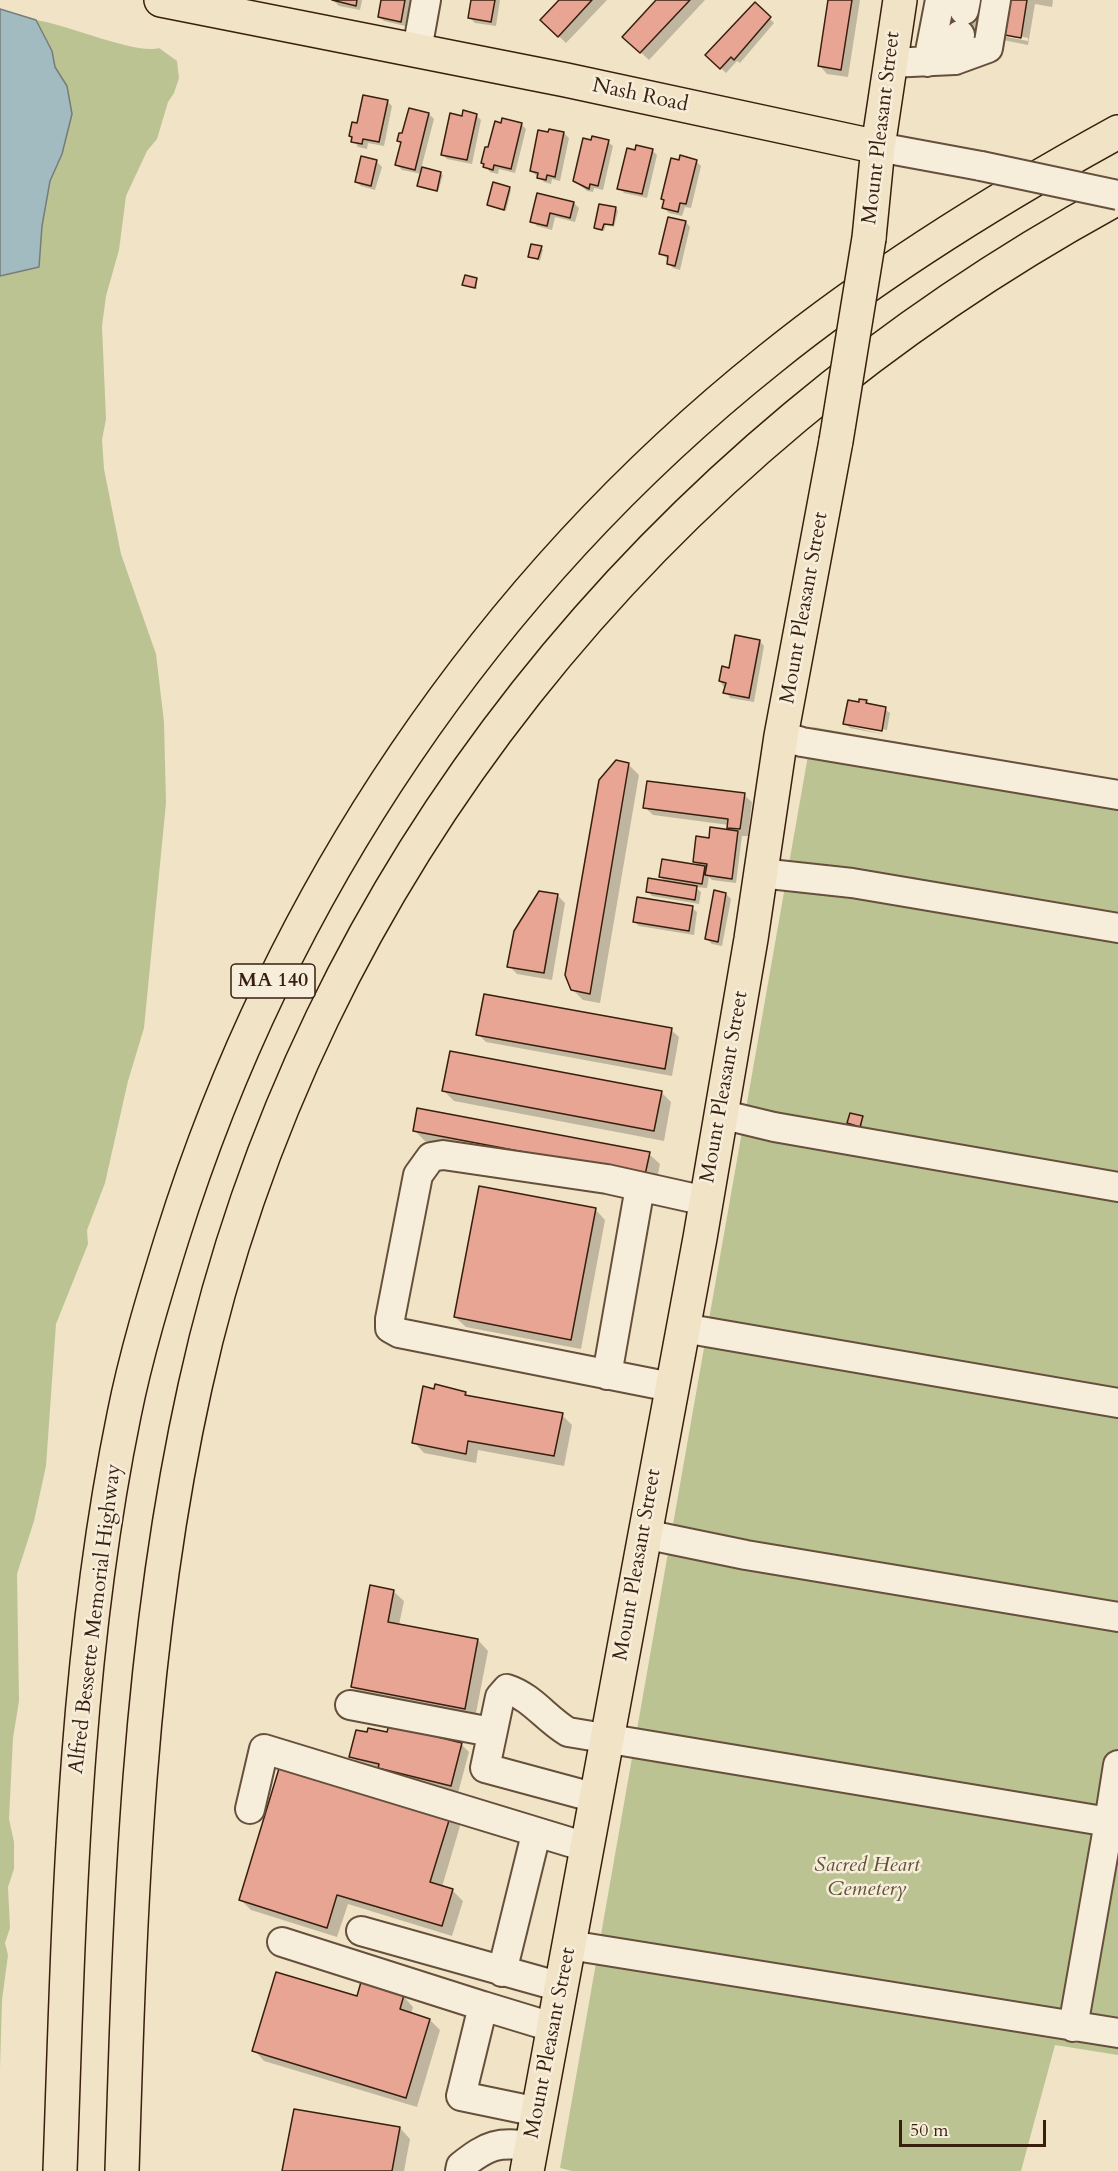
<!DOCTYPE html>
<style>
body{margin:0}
#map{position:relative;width:1118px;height:2171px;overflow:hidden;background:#f1e3c6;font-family:Cardo,serif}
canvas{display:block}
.scale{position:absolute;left:899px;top:2120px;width:147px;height:27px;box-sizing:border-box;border:3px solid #381f0e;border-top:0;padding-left:8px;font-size:18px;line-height:21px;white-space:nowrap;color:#381f0e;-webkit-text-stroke:4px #f6edda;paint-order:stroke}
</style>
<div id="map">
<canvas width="1118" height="2171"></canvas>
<div class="scale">50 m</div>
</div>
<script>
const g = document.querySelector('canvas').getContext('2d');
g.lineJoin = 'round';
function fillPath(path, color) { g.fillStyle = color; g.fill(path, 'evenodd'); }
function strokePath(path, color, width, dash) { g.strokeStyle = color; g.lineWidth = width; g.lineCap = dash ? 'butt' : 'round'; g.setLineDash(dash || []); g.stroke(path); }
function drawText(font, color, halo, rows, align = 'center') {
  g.font = font + ' Cardo,serif'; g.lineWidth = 5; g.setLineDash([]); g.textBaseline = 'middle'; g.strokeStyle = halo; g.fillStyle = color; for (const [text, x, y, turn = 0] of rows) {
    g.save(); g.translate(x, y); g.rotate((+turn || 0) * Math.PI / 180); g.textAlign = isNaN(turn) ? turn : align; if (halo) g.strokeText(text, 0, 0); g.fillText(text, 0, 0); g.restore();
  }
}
fillPath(new Path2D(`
 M 36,20 C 65,24 137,55 159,48 L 177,61 L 179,78 L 174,93 L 168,102 L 157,139 L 147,151 L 126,196 L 119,250 L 106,296 L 102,326 L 106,419 L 102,440 L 104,469 L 121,554 L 156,654 L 164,722 L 166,803 L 144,1028 L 128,1081 L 105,1183 L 87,1230 L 88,1244 L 56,1324 L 46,1466 L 34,1521 L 17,1574 L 19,1701 L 13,1738 L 9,1819 L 14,1842 L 14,1869 L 8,1887 L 10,1928 L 5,1943 L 8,1955 L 2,2000 L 0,2069 L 0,276 L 39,266 L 42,226 L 50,181 L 58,159 L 67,86 L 55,67 L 52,51 Z
 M 813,727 L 1118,781 L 1118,2055 L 1055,2045 L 1021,2171 L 572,2171 L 560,2168 Z`), '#bcc393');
const water = new Path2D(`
 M 0,9 L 36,20 L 52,51 L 55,67 L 67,86 L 72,114 L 62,154 L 50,181 L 42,226 L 39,267 L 0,276 Z`);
fillPath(water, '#a1bbc0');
strokePath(water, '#777d79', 1.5);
fillPath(new Path2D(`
 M 362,0 L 360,10 L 339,6 L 334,1 Z
 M 383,0 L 411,0 L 405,26 L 384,21 L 379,17 Z
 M 473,0 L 500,0 L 496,26 L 475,23 L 470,18 Z
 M 561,0 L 607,0 L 566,43 L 542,20 Z
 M 659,0 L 705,0 L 649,60 L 624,37 Z
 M 830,0 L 860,0 L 848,77 L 827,74 L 820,66 Z
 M 1001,0 L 1053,0 L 1052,7 L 1035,4 L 1028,45 L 1003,40 L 995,33 ZM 1002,33 L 1028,38 L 1028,41 L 1002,36 Z
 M 755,4 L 774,23 L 740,63 L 737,61 L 726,73 L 707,55 Z
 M 949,9 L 989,15 L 990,44 L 949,37 Z
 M 387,101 L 392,106 L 384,146 L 368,143 L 367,149 L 358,147 L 351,136 L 358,124 Z
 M 410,110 L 429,114 L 434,119 L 421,169 L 443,175 L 438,192 L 421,188 L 419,186 L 422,174 L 402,170 L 397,165 L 402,144 L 399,141 L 404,135 Z
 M 476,115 L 481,120 L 472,164 L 447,159 L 442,154 L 463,117 Z
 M 496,123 L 521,124 L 526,129 L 515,173 L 499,169 L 498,174 L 490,172 L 483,163 Z
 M 564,133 L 569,138 L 560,181 L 552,179 L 551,184 L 544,182 L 531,171 Z
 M 608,142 L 613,146 L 603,190 L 594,188 L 593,192 L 587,191 L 575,181 Z
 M 652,150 L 657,155 L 647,198 L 624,193 L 619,188 L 636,151 Z
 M 362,158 L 377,162 L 382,167 L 375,190 L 361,186 L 356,182 Z
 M 696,161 L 701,166 L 691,208 L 685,207 L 682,216 L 669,213 L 664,208 L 665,201 L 663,199 Z
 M 509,188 L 511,190 L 506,211 L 489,205 Z
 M 538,194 L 574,203 L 579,208 L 575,222 L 555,217 L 552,230 L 537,226 L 532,221 Z
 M 616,208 L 618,211 L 614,227 L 606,225 L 604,231 L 597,230 L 595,228 Z
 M 686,222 L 690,227 L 680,270 L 673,268 L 668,263 L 669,260 L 661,254 Z
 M 541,248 L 543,250 L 540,261 L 530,256 Z
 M 476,280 L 477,289 L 464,284 Z
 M 760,641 L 764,646 L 754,702 L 730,698 L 720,681 Z
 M 866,701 L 870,706 L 885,709 L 890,713 L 887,730 L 849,723 L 849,726 L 886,735 L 850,728 L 845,723 L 860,704 Z
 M 629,765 L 639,775 L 600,1003 L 583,1000 L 573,990 Z
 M 744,795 L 752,802 L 748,836 L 742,836 L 736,883 L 712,880 L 709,877 L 707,888 L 695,887 L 701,892 L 699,904 L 652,896 L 648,891 L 667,883 L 661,877 L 700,867 L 694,861 L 710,840 L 733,831 L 729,825 L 653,815 L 645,807 Z
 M 726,894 L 731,899 L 722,946 L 712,944 L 707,939 Z
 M 557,895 L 565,903 L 552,980 L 517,974 L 509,966 Z
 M 692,908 L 697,912 L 694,935 L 639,926 L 634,921 Z
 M 671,1030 L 679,1037 L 672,1076 L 486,1042 L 478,1034 Z
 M 444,1091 L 661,1092 L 671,1102 L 664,1141 L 454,1101 Z
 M 862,1117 L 862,1128 L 849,1123 Z
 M 414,1130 L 649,1154 L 660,1164 L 656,1184 L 425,1141 Z
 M 595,1209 L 605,1220 L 581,1349 L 466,1327 L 455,1317 Z
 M 465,1393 L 469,1397 L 562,1415 L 572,1425 L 564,1466 L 478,1450 L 476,1463 L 424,1453 L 414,1442 Z
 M 393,1591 L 404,1601 L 399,1625 L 478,1640 L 488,1651 L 475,1718 L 363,1697 L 352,1686 Z
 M 461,1744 L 469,1752 L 458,1793 L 388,1775 L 359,1764 L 351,1756 Z
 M 450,1816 L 460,1826 L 442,1887 L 453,1891 L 463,1901 L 452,1936 L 348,1904 L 337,1937 L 251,1910 L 241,1900 Z
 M 403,1996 L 413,2007 L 411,2014 L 430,2020 L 440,2030 L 417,2107 L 264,2061 L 254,2050 L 358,1998 Z
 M 400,2128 L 410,2139 L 404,2171 L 284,2171 Z`), '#0003');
const building = new Path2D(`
 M 332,0 L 357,0 L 356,6 Z
 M 381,0 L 405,0 L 401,22 L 378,17 Z
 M 471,0 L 495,0 L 491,22 L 468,18 Z
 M 559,0 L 592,0 L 558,37 L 540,20 Z
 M 656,0 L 690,0 L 640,53 L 622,37 Z
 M 828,0 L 852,0 L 841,70 L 818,66 Z
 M 1000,0 L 1027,0 L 1021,38 L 994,33 Z
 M 755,2 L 771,17 L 734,60 L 731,57 L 720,69 L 705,55 Z
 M 363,95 L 388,100 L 379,142 L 363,139 L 362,144 L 351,142 L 352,137 L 349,136 L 352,122 L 357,123 Z
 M 409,108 L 429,113 L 415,170 L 395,165 L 401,142 L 397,141 L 399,133 L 402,133 Z
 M 463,110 L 477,114 L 467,160 L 441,155 L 450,113 L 462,116 Z
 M 502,118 L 522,123 L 511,169 L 494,165 L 493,170 L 483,167 L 484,164 L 481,163 L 485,147 L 488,147 L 495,121 L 501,123 Z
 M 549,129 L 564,132 L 555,177 L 547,175 L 546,180 L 537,178 L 538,173 L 530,171 L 538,130 L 548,132 Z
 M 592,136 L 609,140 L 598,186 L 590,184 L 589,189 L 573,181 L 583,138 L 591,140 Z
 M 636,145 L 653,149 L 642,194 L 617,189 L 627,148 L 635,150 Z
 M 680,155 L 697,160 L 686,204 L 680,203 L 678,212 L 662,208 L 664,200 L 661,199 L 671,158 L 679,160 Z
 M 361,156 L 377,160 L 371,186 L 355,182 Z
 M 422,167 L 441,172 L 437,191 L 417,186 Z
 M 493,182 L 510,187 L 504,210 L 487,205 Z
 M 537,193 L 574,202 L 570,218 L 550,213 L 547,226 L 530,222 Z
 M 599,204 L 616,207 L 613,225 L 604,224 L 602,230 L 594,228 Z
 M 668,217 L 686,221 L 675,266 L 667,264 L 668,256 L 659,254 Z
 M 531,244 L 542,246 L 538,259 L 528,257 Z
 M 465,275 L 477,278 L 475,288 L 462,285 Z
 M 735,635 L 760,640 L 749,698 L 723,693 L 726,683 L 719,681 L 722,666 L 729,668 Z
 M 859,699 L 867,700 L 866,703 L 886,707 L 882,731 L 843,724 L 848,700 L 859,702 Z
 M 616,760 L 629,763 L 590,994 L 571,990 L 565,975 L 599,780 Z
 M 647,781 L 745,793 L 740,829 L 727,828 L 728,819 L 643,808 Z
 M 710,827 L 738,831 L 732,879 L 705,875 L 707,864 L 693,862 L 696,836 L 709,838 Z
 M 662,859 L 705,866 L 702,884 L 659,877 Z
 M 648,878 L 697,886 L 695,900 L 646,892 Z
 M 714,890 L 726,893 L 718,942 L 705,939 Z
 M 539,891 L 558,894 L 544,973 L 507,967 L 514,931 Z
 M 637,897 L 693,906 L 689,931 L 633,922 Z
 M 484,994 L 672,1028 L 665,1069 L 476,1035 Z
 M 450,1051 L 662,1091 L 654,1131 L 442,1091 Z
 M 417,1108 L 650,1152 L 645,1175 L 413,1131 Z
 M 850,1113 L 863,1116 L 860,1127 L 847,1123 Z
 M 479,1186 L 596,1208 L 571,1340 L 454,1317 Z
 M 435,1384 L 466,1392 L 465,1395 L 563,1413 L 554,1456 L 468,1441 L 466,1454 L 412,1443 L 423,1386 L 434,1389 Z
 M 370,1585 L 394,1590 L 388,1622 L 478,1639 L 465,1709 L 351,1687 Z
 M 389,1725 L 462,1743 L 451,1786 L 378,1768 L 379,1764 L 349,1757 L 356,1730 L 367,1732 L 368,1728 L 387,1732 Z
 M 281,1762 L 451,1814 L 430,1882 L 453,1889 L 442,1926 L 337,1895 L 327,1928 L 239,1900 Z
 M 276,1972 L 357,1996 L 361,1982 L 404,1995 L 400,2009 L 430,2019 L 406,2098 L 252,2051 Z
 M 294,2109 L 400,2127 L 392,2171 L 282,2171 Z`);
fillPath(building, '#e8a594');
strokePath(building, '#381f0e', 1.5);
const minor = new Path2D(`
 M 964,10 L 966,0
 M 417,50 L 426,0
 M 955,60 L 988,48 L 996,0
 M 928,62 L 940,0
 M 889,63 L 955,60 L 960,35
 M 878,147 L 981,166
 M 781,736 L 802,742 L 1118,795
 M 760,873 L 852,883 L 1118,928
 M 720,1114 L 774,1127 L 1118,1187
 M 683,1328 L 1118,1403
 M 607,1375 L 640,1187
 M 671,1387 L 399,1333 L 390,1328 L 390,1319 L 418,1175 L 431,1157 L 443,1155 L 607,1179 L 706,1201
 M 644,1534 L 746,1555 L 1118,1617
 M 350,1705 L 491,1732
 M 596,1798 L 485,1768 L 500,1697 L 507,1689 C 532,1697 546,1719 568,1732 L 1109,1822 L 1118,1765
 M 250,1809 L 264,1749 L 586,1847
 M 361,1931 L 561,1987
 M 282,1942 L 483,2006
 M 569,1945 L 1118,2033
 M 502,1972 L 536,1834
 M 1073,2027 L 1109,1822 L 1118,1824
 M 538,2112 L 461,2096 L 483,2006 L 552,2027
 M 460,2171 L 461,2166 C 489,2144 497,2142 532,2146`);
const major = new Path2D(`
 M 161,0 L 566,80 L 878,147
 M 869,238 L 878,147 L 900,0
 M 527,2171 L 700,1238 L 751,939 L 781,736 L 836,441`);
const highway = new Path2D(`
 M 60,2171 C 69,1918 73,1664 124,1415 C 136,1355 154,1296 172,1238 C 280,893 487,585 770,359 C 878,272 996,199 1118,132
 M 122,2171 C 130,1908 138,1645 195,1387 C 308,870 658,448 1118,198`);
strokePath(minor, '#66503c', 32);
strokePath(major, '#381f0e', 36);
strokePath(highway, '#381f0e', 36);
strokePath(minor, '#f6edda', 28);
strokePath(major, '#f1e3c6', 33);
strokePath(highway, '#f1e3c6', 33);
const minorBridge = new Path2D(`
 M 981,166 L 1118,195`);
const majorBridge = new Path2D(`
 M 836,441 L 869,238`);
strokePath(minorBridge, '#66503c', 32, []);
strokePath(majorBridge, '#381f0e', 36, []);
strokePath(minorBridge, '#f6edda', 28);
strokePath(majorBridge, '#f1e3c6', 33);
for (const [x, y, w] of [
 [273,981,84]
]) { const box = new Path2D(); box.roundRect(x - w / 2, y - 17, w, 34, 4.5); g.fillStyle = '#f6edda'; g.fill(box); strokePath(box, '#381f0e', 1.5); }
drawText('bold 20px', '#381f0e', null, [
 ["MA 140",273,981]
]);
drawText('21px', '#381f0e', '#f6edda', [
 ["Nash Road",640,96,12],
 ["Mount Pleasant Street",882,128,-83],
 ["Mount Pleasant Street",805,608,-80],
 ["Mount Pleasant Street",725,1087,-80],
 ["Mount Pleasant Street",638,1565,-80],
 ["Alfred Bessette Memorial Highway",96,1619,-83],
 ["Mount Pleasant Street",551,2043,-79]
]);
drawText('italic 21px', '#605036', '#f6edda', [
 ["Sacred Heart",867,1866],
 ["Cemetery",867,1890]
]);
</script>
